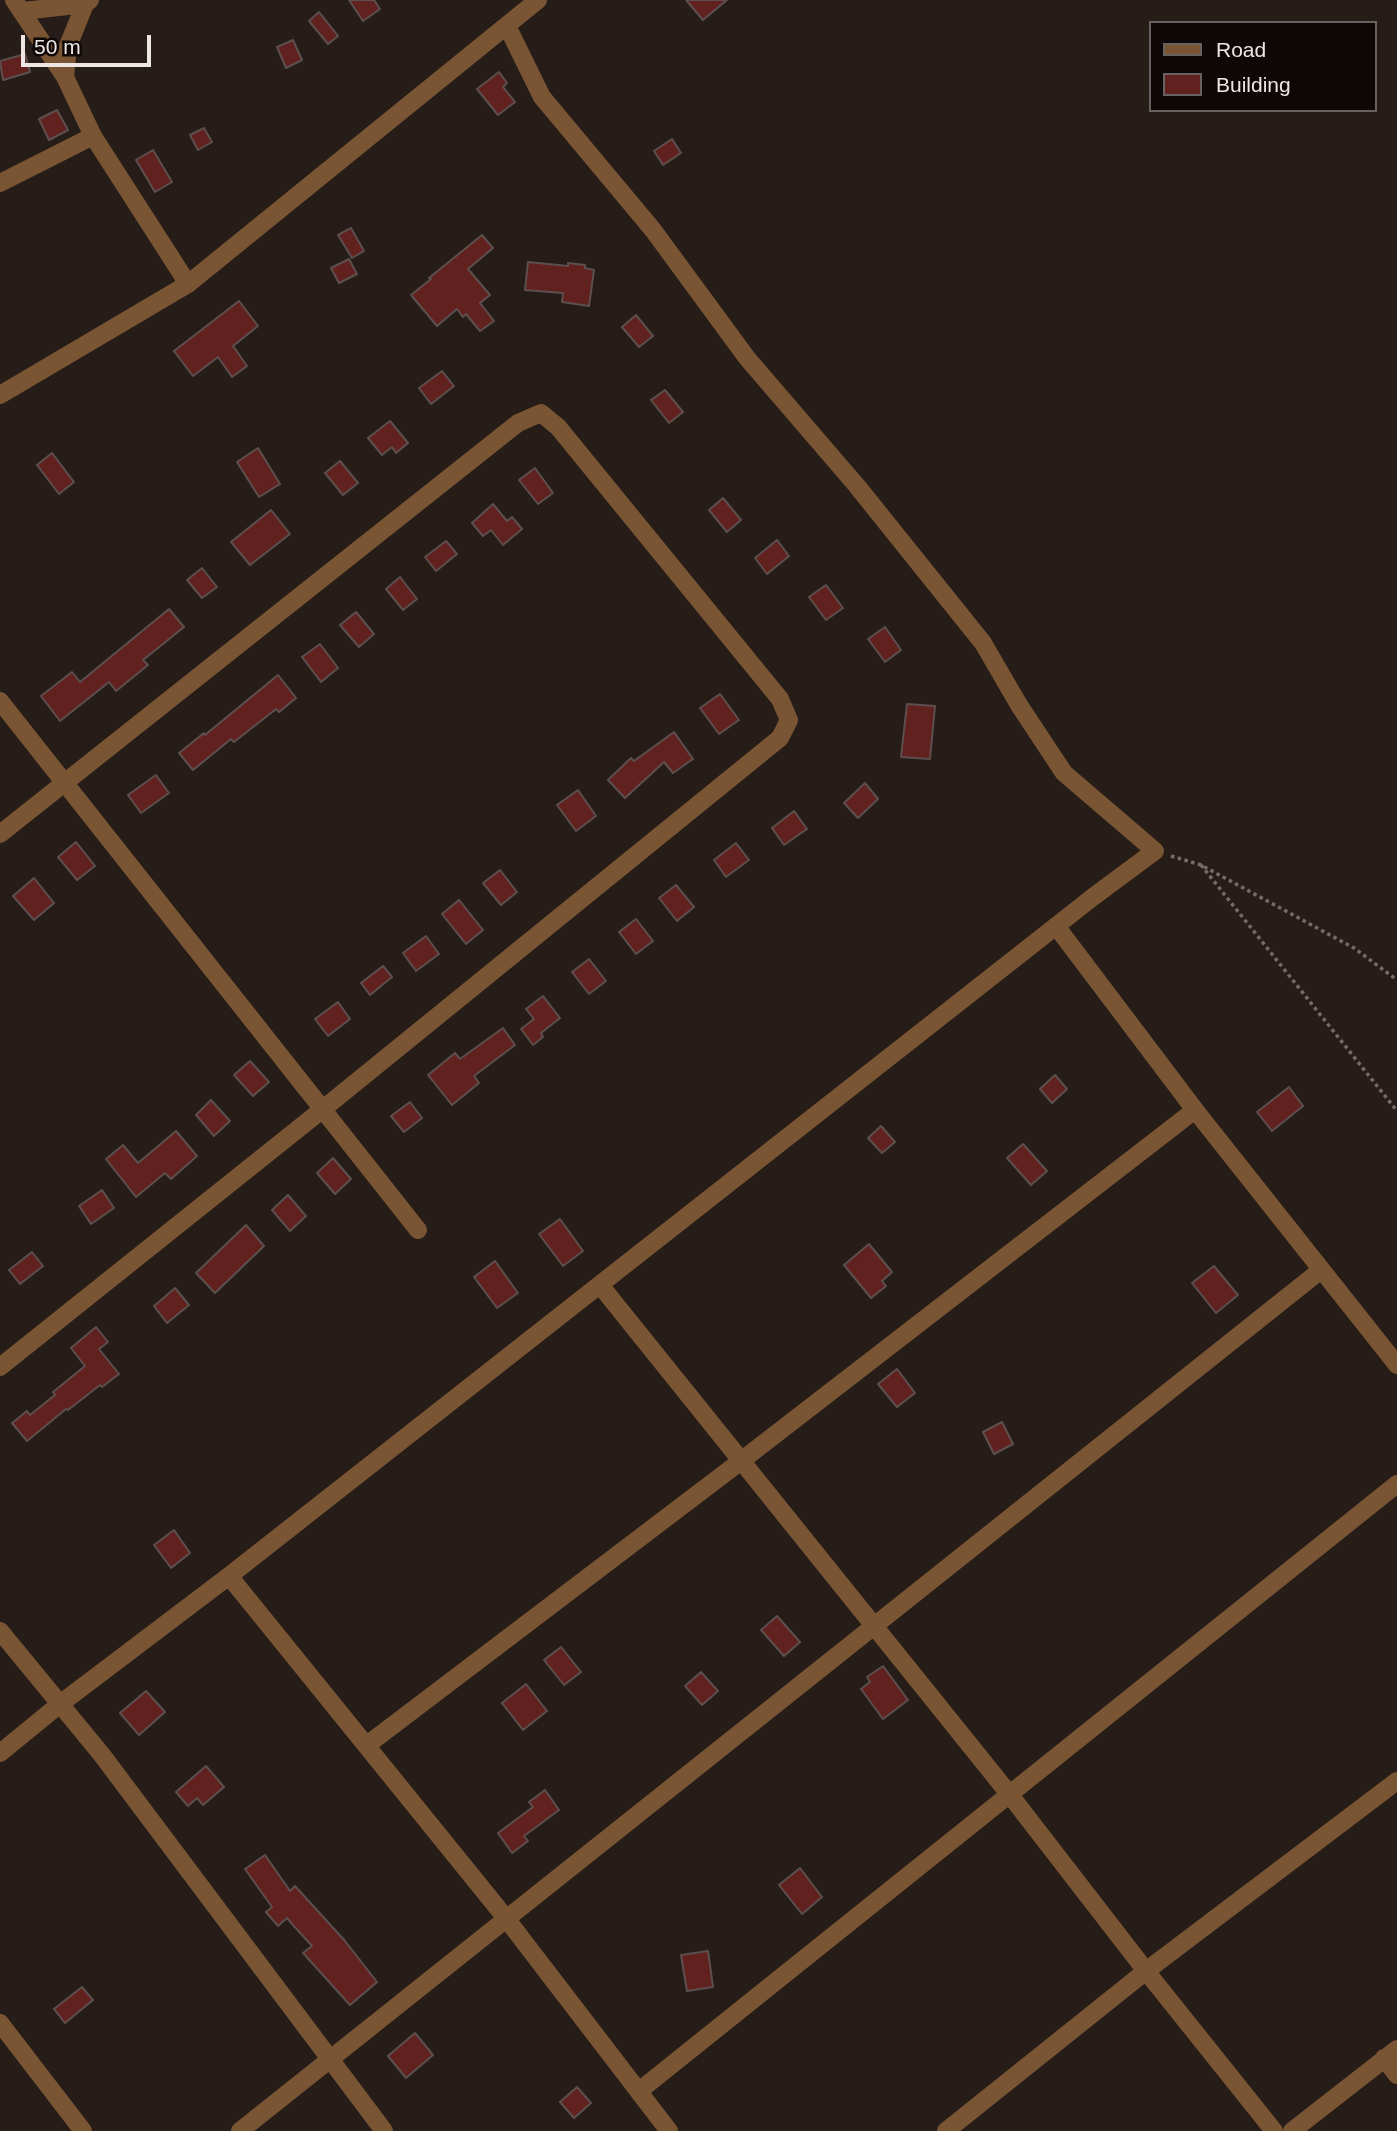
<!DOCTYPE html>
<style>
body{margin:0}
#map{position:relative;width:1397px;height:2131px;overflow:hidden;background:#271d18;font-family:Helvetica,sans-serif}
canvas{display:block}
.legend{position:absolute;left:1149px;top:21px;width:228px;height:91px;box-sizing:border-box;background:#0d0807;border:2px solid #67615f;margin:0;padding:9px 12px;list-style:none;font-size:21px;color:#ede6e3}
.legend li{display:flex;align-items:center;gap:14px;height:35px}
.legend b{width:35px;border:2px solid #67615f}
.scale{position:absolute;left:21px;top:35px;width:130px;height:32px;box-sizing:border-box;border:4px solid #ede6e3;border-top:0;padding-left:9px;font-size:21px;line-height:24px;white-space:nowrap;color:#ede6e3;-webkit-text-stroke:5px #0d0807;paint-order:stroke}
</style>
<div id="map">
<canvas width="1397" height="2131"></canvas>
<ul class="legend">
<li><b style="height:9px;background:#7a5534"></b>Road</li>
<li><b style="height:19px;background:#60211f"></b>Building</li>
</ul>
<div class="scale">50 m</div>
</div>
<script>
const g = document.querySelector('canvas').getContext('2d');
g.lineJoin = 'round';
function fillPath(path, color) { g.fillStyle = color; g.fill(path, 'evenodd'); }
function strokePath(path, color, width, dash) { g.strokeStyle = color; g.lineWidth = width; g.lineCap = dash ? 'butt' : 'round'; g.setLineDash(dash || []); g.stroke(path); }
const building = new Path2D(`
 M 349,0 L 374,0 L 380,9 L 363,21 Z
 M 686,0 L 727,0 L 703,20 Z
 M 319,12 L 338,36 L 328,44 L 309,21 Z
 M 293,40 L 302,60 L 286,68 L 277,47 Z
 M 25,54 L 30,72 L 3,80 L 0,61 Z
 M 499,72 L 507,83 L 503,87 L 515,102 L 498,115 L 477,89 Z
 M 57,110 L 68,130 L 49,140 L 39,119 Z
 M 204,128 L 212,142 L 198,150 L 190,135 Z
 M 672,139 L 681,153 L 663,165 L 654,151 Z
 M 153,150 L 172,182 L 155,192 L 136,160 Z
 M 351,228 L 364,251 L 352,258 L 338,235 Z
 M 482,235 L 493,248 L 468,269 L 490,295 L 480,303 L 494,321 L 480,331 L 466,314 L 463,317 L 457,309 L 437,326 L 411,295 L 431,279 L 429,278 Z
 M 349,259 L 357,274 L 339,283 L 331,268 Z
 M 528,262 L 568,266 L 568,263 L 585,265 L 585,268 L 594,270 L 589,306 L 562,302 L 563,293 L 525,290 Z
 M 239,301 L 258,326 L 233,346 L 247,366 L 232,377 L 218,357 L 193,376 L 174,351 Z
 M 636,315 L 653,336 L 639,347 L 622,327 Z
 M 442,371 L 454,386 L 431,404 L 419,388 Z
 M 665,390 L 683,412 L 669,423 L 651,400 Z
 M 390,421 L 408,443 L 396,453 L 392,447 L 382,455 L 368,438 Z
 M 258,448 L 280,484 L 259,497 L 237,462 Z
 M 52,453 L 74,482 L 59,494 L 37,465 Z
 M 340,461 L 358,483 L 343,495 L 325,473 Z
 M 535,468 L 553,493 L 538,504 L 519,480 Z
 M 723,498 L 741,520 L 727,532 L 709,510 Z
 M 493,504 L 507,521 L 512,517 L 522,529 L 503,545 L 491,530 L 483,536 L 472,523 Z
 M 271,510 L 290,534 L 250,565 L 231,542 Z
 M 777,540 L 789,556 L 767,574 L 755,558 Z
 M 446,541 L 457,554 L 436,571 L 425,557 Z
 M 202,568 L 217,587 L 202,598 L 187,580 Z
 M 400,577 L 417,599 L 403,610 L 386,589 Z
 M 826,585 L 843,608 L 826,620 L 809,597 Z
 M 169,609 L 184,627 L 143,660 L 148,665 L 116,691 L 109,682 L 60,721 L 41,696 L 72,672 L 80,682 Z
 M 356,612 L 374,634 L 359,647 L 340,625 Z
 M 885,627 L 901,650 L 885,662 L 868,639 Z
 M 320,644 L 338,668 L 321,682 L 302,657 Z
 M 278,675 L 296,698 L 279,712 L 276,709 L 234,742 L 231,739 L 193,770 L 179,753 L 204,733 L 205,735 Z
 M 720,694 L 739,720 L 719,734 L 700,708 Z
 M 907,704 L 935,706 L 930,759 L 901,757 Z
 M 674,732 L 693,759 L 673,773 L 664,762 L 625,798 L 608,780 L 631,758 L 634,761 Z
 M 156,775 L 169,793 L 141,813 L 128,795 Z
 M 865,783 L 878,799 L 858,818 L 844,803 Z
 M 578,790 L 596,816 L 576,831 L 557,805 Z
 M 794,811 L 807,829 L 784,845 L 772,828 Z
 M 76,842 L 95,866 L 77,880 L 58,857 Z
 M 736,843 L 749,860 L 726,877 L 714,860 Z
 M 500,870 L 517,892 L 501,905 L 483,883 Z
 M 34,878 L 54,903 L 34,920 L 13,896 Z
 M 676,885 L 694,907 L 677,921 L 659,898 Z
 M 459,900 L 483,930 L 466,944 L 442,914 Z
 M 636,919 L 653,941 L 636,954 L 619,932 Z
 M 426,936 L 439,954 L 416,971 L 403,953 Z
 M 589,959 L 606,981 L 589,994 L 572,972 Z
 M 383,966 L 392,977 L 370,995 L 361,983 Z
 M 543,996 L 560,1018 L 541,1033 L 543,1037 L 533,1045 L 521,1029 L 534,1019 L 526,1009 Z
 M 338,1002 L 350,1019 L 328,1036 L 315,1019 Z
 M 503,1028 L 515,1045 L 474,1076 L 479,1083 L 452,1105 L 428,1075 L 455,1053 L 460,1059 Z
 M 250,1061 L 269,1082 L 253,1096 L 234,1075 Z
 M 1055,1075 L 1067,1089 L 1052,1103 L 1040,1089 Z
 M 1289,1087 L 1303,1106 L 1272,1131 L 1257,1112 Z
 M 211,1100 L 230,1121 L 214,1136 L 196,1115 Z
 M 410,1102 L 422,1118 L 404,1132 L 391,1116 Z
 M 881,1126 L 895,1142 L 882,1153 L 868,1138 Z
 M 176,1131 L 197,1156 L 171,1179 L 165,1173 L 136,1197 L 106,1159 L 123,1145 L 138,1163 Z
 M 1023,1144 L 1047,1171 L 1031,1185 L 1007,1158 Z
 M 333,1158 L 351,1179 L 335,1194 L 317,1173 Z
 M 102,1190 L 114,1208 L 91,1224 L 79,1206 Z
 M 288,1195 L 306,1216 L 290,1231 L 272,1210 Z
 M 560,1219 L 583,1251 L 563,1266 L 539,1234 Z
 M 246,1225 L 264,1246 L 215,1293 L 196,1273 Z
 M 869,1244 L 892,1272 L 882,1281 L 886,1286 L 871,1298 L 844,1265 Z
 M 32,1252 L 43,1266 L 20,1284 L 9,1270 Z
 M 495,1261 L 518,1293 L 497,1308 L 474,1277 Z
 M 1214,1266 L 1238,1295 L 1216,1313 L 1192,1283 Z
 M 175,1288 L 189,1305 L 167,1323 L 154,1306 Z
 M 96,1327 L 108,1342 L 99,1349 L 119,1374 L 102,1387 L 100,1385 L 68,1410 L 66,1409 L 27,1441 L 12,1423 L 27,1411 L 30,1415 L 55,1395 L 53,1392 L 85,1366 L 71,1348 Z
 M 897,1369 L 915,1393 L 897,1407 L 878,1384 Z
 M 1002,1422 L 1013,1444 L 994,1454 L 983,1432 Z
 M 174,1530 L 190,1553 L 171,1568 L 154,1545 Z
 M 777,1616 L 800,1642 L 784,1656 L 761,1630 Z
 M 561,1647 L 581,1672 L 564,1685 L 544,1660 Z
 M 883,1666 L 908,1700 L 883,1719 L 861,1689 L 870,1682 L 867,1677 Z
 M 701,1672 L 718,1691 L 702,1705 L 685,1686 Z
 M 526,1684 L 547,1711 L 523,1730 L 502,1703 Z
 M 146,1691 L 165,1712 L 139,1735 L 120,1713 Z
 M 206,1766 L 224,1787 L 203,1805 L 197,1798 L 188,1806 L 176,1792 Z
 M 545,1790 L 559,1810 L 524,1836 L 528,1841 L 512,1853 L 498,1833 L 533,1807 L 529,1802 Z
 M 265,1855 L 290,1891 L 295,1886 L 345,1941 L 377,1982 L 350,2005 L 303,1953 L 312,1946 L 293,1925 L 287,1918 L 278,1926 L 266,1912 L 272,1907 L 245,1869 Z
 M 800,1868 L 822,1897 L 802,1914 L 779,1885 Z
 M 708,1951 L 713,1987 L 687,1991 L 681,1955 Z
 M 82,1987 L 93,2000 L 65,2023 L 54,2009 Z
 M 415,2033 L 433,2055 L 406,2078 L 388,2056 Z
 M 577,2087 L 591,2103 L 574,2118 L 560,2102 Z`);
fillPath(building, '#60211f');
strokePath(building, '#5d4f4e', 2);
strokePath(new Path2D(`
 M 1171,856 L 1201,865 L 1354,948 L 1397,980
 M 1201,865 L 1397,1111`), '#756c68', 3.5, [3.5, 3.5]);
strokePath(new Path2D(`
 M 14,0 L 65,77 L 93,136 L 188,284
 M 23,11 L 85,4 L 90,0
 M 65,77 L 68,46 L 85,4
 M 0,183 L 93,136
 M 0,701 L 418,1230
 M 0,834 L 518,423 L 541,413 L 558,427 L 780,699 L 789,720 L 780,738 L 323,1109 L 0,1367
 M 1056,926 L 1195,1110 L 1397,1365
 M 600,1285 L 1010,1795 L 1146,1971 L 1274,2131
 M 229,1576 L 505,1917 L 669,2131
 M 0,1631 L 102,1755 L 384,2131
 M 367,1745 L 741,1461 L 1195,1110
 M 0,1753 L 60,1704 L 229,1576 L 1093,897 L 1155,851 L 1064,773 L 1019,705 L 983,643 L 857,486 L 747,358 L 653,230 L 542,97 L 507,26
 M 0,2023 L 83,2131
 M 1384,2058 L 1397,2075
 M 639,2091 L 1397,1484
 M 240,2131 L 1321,1270
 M 946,2131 L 1146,1971 L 1397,1781
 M 1292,2131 L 1397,2049`), '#7a5534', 18);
strokePath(new Path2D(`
 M 0,395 L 188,284 L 538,0`), '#7a5534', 18);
</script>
